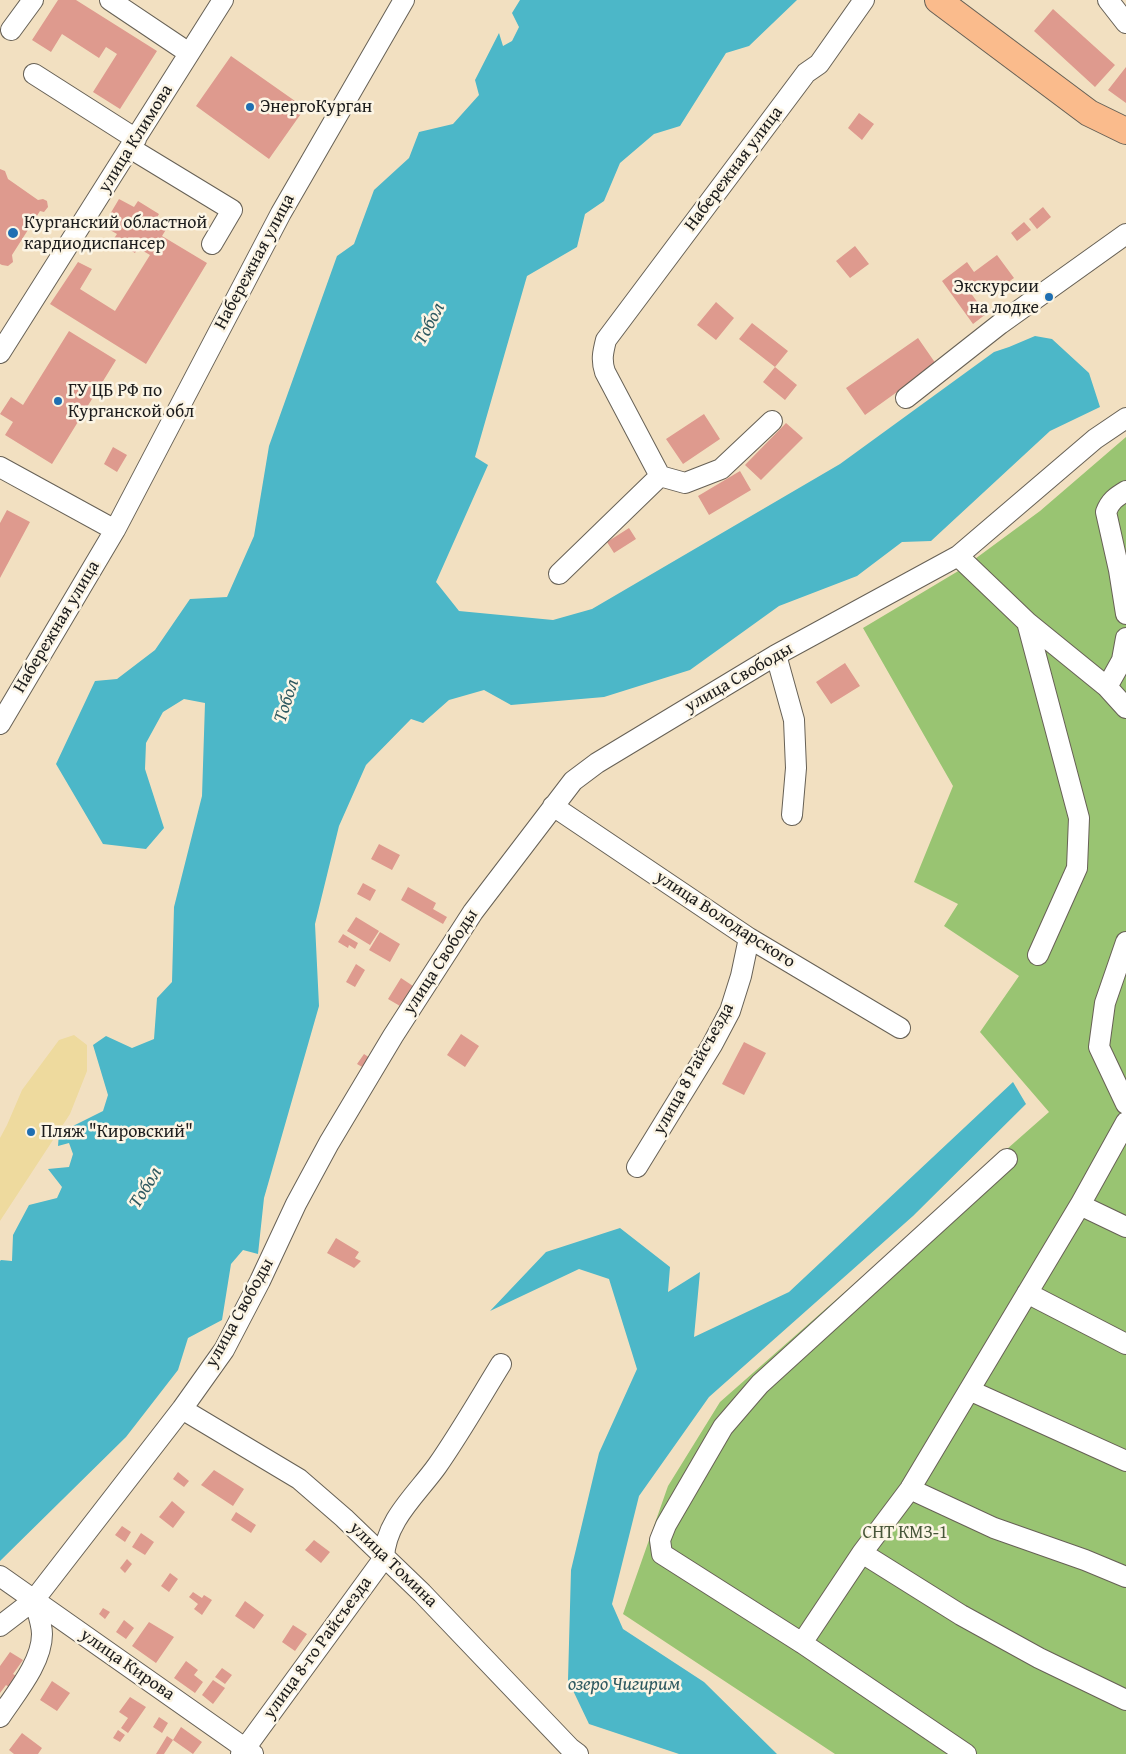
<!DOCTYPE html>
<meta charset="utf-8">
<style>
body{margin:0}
canvas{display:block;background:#f2e0c1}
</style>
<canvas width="1126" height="1754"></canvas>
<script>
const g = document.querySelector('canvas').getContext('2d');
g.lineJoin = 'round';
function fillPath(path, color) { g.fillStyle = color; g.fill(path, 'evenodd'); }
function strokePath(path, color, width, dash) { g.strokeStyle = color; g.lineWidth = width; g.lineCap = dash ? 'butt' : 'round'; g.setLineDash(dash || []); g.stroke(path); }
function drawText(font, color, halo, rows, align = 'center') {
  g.font = font + ' "Gentium Book Plus",serif'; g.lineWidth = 5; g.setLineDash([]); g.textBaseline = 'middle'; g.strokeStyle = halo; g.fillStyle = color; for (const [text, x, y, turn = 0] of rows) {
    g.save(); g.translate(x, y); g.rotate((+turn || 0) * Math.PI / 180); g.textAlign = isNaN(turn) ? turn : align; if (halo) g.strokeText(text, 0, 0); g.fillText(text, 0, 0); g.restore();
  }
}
fillPath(new Path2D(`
 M 1126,437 L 1126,1754 L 835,1754 L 623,1614 L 668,1486 L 720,1402 L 1049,1112 L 980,1032 L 1019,976 L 944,926 L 958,904 L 914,882 L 953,786 L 863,628 L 960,570 L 1040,511 Z`), '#99c472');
fillPath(new Path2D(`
 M 74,1035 L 87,1045 L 87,1071 L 70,1114 L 0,1221 L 0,1138 L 7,1125 L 22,1090 L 59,1040 Z`), '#eeda9e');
fillPath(new Path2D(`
 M 520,0 L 797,0 L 749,46 L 726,53 L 680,126 L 654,134 L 620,163 L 604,201 L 585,214 L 577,247 L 527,276 L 475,457 L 488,465 L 436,582 L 459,611 L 553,620 L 592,609 L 840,464 L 994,352 L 1009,347 L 1035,336 L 1052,339 L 1089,373 L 1100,407 L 1050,431 L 931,541 L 902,542 L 857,576 L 779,606 L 690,670 L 604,697 L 511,705 L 484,690 L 449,700 L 423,723 L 411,719 L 366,765 L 339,826 L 315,924 L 319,1006 L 264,1198 L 258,1254 L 243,1250 L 231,1264 L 222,1320 L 188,1338 L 178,1370 L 126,1437 L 0,1561 L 0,1261 L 1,1260 L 12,1261 L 13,1235 L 29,1205 L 57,1198 L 62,1187 L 48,1169 L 69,1167 L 73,1154 L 69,1143 L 58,1146 L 59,1133 L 103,1111 L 108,1095 L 93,1045 L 106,1036 L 132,1048 L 154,1039 L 157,998 L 172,982 L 174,907 L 202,796 L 205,703 L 184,699 L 163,712 L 146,743 L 145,769 L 164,828 L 146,849 L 103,844 L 56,764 L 95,681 L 117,679 L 155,650 L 190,599 L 227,597 L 254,536 L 269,446 L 337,256 L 354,244 L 374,190 L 409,158 L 419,132 L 453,124 L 479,95 L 475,80 L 499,33 L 503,46 L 512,41 L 519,27 L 512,13 Z
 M 1013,1082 L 1026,1104 L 913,1216 L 709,1397 L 639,1496 L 612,1604 L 623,1629 L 704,1682 L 777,1754 L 679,1754 L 589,1724 L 568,1680 L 571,1570 L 599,1453 L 637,1369 L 609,1279 L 579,1269 L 490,1311 L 546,1252 L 620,1228 L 670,1267 L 668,1292 L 700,1272 L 694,1337 L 789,1292 Z`), '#4cb7c8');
fillPath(new Path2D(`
 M 58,0 L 76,0 L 157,51 L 120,109 L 93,92 L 117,54 L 106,47 L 99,58 L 62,34 L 51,52 L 32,40 Z
 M 1053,9 L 1115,65 L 1095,87 L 1034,31 Z
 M 231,56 L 305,108 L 269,159 L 196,106 Z
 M 1126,67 L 1126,103 L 1108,90 Z
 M 859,113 L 874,124 L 862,140 L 848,128 Z
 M 0,169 L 5,171 L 8,179 L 38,200 L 43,199 L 47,201 L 48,207 L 44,212 L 40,211 L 12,255 L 13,262 L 8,266 L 2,265 L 0,264 Z
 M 119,199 L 134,207 L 138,201 L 159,214 L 155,221 L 167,228 L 162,236 L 207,263 L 146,364 L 50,304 L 78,262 L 92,269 L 80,289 L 115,311 L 150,255 L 138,248 L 135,253 L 113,240 L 117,234 L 103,226 Z
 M 1043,207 L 1051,217 L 1037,229 L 1029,219 Z
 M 1024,222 L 1031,230 L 1017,241 L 1011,233 Z
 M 855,246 L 869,264 L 850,278 L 836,261 Z
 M 997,255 L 1014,278 L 990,295 L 982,283 L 970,292 L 986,314 L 973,324 L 942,281 L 967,262 L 974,272 Z
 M 716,302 L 734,318 L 716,340 L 697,325 Z
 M 752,323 L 788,351 L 775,367 L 739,339 Z
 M 69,331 L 116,360 L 52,464 L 5,435 L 13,422 L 0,414 L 11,397 L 23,405 Z
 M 918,338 L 936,364 L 865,415 L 846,388 Z
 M 775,367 L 797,385 L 785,400 L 763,382 Z
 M 704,414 L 720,439 L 683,464 L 666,439 Z
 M 786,423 L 803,438 L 761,480 L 745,465 Z
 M 113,447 L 127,455 L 117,472 L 104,464 Z
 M 740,471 L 751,490 L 709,515 L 698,496 Z
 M 7,510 L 30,522 L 0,578 L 0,523 Z
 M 629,528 L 636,539 L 614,553 L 607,542 Z
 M 845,663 L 860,686 L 831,704 L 816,682 Z
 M 379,844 L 400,855 L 392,870 L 371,859 Z
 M 363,883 L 376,890 L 370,901 L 357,894 Z
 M 408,887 L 436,903 L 433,909 L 447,917 L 443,924 L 401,900 Z
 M 356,917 L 379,931 L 370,945 L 347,931 Z
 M 380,932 L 400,944 L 390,962 L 369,950 Z
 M 343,934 L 358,943 L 355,949 L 349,945 L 348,948 L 338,942 Z
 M 356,964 L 365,970 L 355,987 L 346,982 Z
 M 401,978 L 413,986 L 400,1006 L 388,999 Z
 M 461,1034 L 479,1046 L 465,1067 L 447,1055 Z
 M 744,1042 L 766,1053 L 744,1095 L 722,1084 Z
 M 364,1054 L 370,1058 L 364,1068 L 357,1064 Z
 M 336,1238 L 359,1252 L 355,1258 L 361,1261 L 354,1268 L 327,1253 Z
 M 214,1470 L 244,1489 L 233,1506 L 201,1485 Z
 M 178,1472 L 189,1481 L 184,1487 L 173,1479 Z
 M 172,1501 L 185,1512 L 173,1528 L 159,1517 Z
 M 236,1512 L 256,1525 L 251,1533 L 231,1520 Z
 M 122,1526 L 131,1532 L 125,1542 L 115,1535 Z
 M 141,1533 L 154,1542 L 145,1555 L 132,1547 Z
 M 314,1540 L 330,1552 L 321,1563 L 305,1550 Z
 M 127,1559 L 132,1564 L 125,1573 L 120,1568 Z
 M 170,1573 L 178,1579 L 169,1592 L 161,1586 Z
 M 193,1592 L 202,1598 L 204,1595 L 212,1600 L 202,1615 L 194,1609 L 198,1604 L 189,1597 Z
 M 245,1601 L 264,1615 L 254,1629 L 235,1616 Z
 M 103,1608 L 110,1612 L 105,1619 L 99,1614 Z
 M 124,1620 L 134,1628 L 126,1639 L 116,1632 Z
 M 149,1622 L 174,1637 L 156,1663 L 132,1646 Z
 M 293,1625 L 307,1634 L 295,1651 L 282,1642 Z
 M 10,1652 L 23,1660 L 13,1674 L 18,1677 L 10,1688 L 6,1685 L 0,1693 L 0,1666 Z
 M 186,1661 L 198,1670 L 194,1675 L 203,1682 L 195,1693 L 174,1678 Z
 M 222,1668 L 232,1675 L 225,1684 L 215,1677 Z
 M 213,1680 L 225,1688 L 213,1704 L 202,1695 Z
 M 52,1681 L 70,1693 L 57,1711 L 40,1700 Z
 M 130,1697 L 146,1707 L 128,1733 L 121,1728 L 128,1718 L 119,1712 Z
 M 159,1717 L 168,1723 L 162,1733 L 153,1727 Z
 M 181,1727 L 202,1742 L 193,1754 L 173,1740 Z
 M 118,1730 L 125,1735 L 120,1742 L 113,1738 Z
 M 22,1733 L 42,1748 L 38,1754 L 14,1754 L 9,1750 Z
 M 167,1736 L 173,1740 L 164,1754 L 156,1754 Z`), '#de9a8e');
const minor = new Path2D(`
 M 110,0 L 189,53
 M 1108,0 L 1126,23
 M 11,30 L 33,0
 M 34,74 L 136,139
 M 130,148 L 232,210 L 212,244
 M 0,353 L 223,0
 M 906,398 L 1000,324 L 1126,234
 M 772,421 L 721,469 L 685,483 L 660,476 L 605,372 C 601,360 603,352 606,340 L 806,73 L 819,64 L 864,0
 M 0,467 L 115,530
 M 1126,491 C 1116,497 1110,501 1106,512 L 1119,570 L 1126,614
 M 958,556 L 1027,622 L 1107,687 L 1126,708
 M 559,574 L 660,476
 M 1027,622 L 1079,818 L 1077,868 L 1038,955
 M 776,655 L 794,720 L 796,768 L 792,815
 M 1107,687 L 1122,660 L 1126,638
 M 0,724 L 115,530 L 281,213 L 404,0
 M 553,806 L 749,938 L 900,1028
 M 1126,942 L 1105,1003 L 1099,1047 L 1126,1104
 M 637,1167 L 712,1045 L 730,1011 L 741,976 L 749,938
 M 1080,1205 L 1126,1227
 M 1027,1293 L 1126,1344
 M 969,1390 L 1126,1461
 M 182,1409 L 299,1479 L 344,1518 L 422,1593 L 570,1748 L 578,1754
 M 910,1489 L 994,1528 L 1085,1560 L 1126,1577
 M 862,1553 L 961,1615 L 1039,1658 L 1126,1700
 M 0,1576 L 253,1754
 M 0,1626 L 34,1600 L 182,1409 L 224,1350 L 260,1281 L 296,1204 L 329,1143 L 393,1036 L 473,912 L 573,781 L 597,763 L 776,655 L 958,556 L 1095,439 L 1126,418
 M 802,1643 L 862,1553 L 910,1489 L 1080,1205 L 1126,1122
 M 0,1717 C 15,1694 42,1663 42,1634 C 42,1623 37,1611 34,1600
 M 241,1754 L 384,1558 C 385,1521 417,1494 437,1466 C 460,1433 480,1398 501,1364
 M 966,1754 L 802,1643 L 662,1554 L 660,1540 L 666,1525 L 723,1427 L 760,1384 L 1007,1159`);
const major = new Path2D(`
 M 938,0 L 1089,113 L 1126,131`);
strokePath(minor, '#676156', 22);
strokePath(major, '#676156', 28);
strokePath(minor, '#fff', 20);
strokePath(major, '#fabb8c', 26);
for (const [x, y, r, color] of [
 [250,107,5,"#1f6fb2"],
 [13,233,6,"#1f6fb2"],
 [1049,297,5,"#1f6fb2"],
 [58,401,5,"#1f6fb2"],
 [31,1132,5,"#1f6fb2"]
]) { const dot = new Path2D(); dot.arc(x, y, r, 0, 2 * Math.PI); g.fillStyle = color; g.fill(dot); strokePath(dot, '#fcf5e5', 2); }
drawText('18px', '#1c1c1c', '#fcf5e5', [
 ["ЭнергоКурган",260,107],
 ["Курганский областной",24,223],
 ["кардиодиспансер",24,244],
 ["Экскурсии",1039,287,"right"],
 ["на лодке",1039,308,"right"],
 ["ГУ ЦБ РФ по",68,391],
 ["Курганской обл",68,412],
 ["Пляж \"Кировский\"",41,1132]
], 'left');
drawText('18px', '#1c1c1c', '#fcf5e5', [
 ["улица Климова",136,139,-58],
 ["Набережная улица",734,169,-53],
 ["Набережная улица",255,262,-62],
 ["Набережная улица",57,627,-59],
 ["улица Свободы",739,678,-30],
 ["улица Володарского",725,920,33],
 ["улица Свободы",441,962,-57],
 ["улица 8 Райсъезда",694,1069,-61],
 ["улица Свободы",240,1313,-61],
 ["улица Томина",393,1565,44],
 ["улица 8-го Райсъезда",318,1648,-54],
 ["улица Кирова",127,1665,35]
]);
drawText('18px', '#48573a', '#fcf5e5', [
 ["СНТ КМЗ-1",905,1533]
]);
drawText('italic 19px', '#2f5a61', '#fcf5e5', [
 ["Тобол",430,324,-62],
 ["Тобол",287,701,-72],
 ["Тобол",146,1188,-58],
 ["озеро Чигирим",624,1685]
]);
</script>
